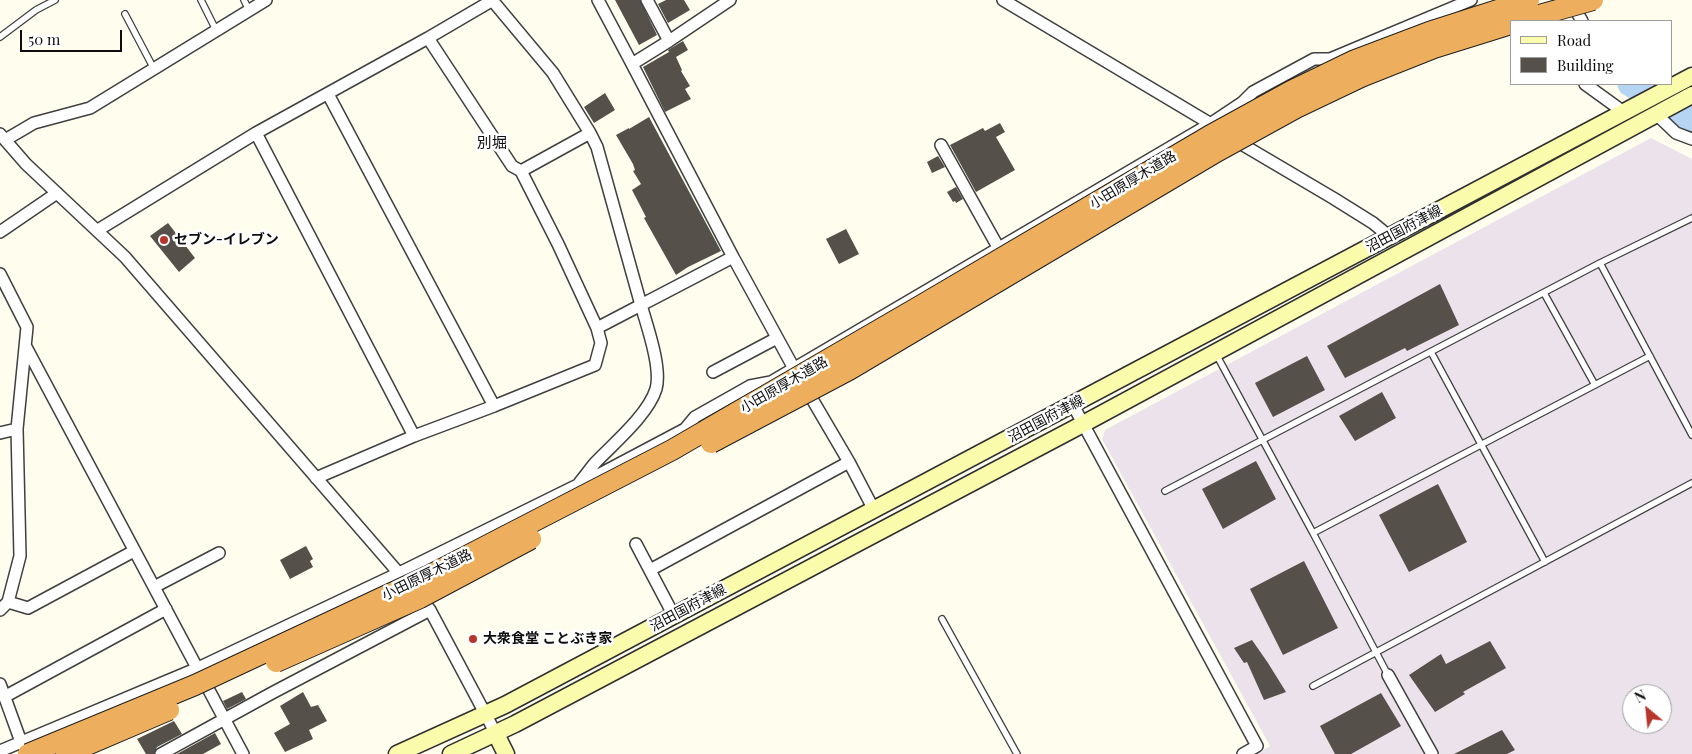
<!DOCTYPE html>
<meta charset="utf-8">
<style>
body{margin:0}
#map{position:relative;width:1692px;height:754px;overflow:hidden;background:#fefdee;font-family:"Playfair Display",serif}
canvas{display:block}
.legend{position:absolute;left:1510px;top:20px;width:162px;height:65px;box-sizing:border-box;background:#fff;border:1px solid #9e9e9e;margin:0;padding:6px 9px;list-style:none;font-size:15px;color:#0d0d0d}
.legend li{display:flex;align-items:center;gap:10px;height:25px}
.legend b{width:25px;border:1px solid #9e9e9e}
.north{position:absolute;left:1622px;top:684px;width:50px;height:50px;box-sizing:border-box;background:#fff;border:1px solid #9e9e9e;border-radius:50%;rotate:332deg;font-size:14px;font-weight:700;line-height:20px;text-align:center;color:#0d0d0d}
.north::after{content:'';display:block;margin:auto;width:18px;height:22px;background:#b6352c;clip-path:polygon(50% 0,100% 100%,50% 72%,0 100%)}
.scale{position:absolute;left:20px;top:30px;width:102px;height:22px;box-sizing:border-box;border:2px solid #0d0d0d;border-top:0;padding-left:6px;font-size:15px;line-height:18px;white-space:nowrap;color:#0d0d0d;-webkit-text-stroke:4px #fff;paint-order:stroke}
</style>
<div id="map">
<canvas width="1692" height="754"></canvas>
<ul class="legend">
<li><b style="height:6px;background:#fbfbac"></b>Road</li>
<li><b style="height:14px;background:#55504a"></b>Building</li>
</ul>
<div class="north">N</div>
<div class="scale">50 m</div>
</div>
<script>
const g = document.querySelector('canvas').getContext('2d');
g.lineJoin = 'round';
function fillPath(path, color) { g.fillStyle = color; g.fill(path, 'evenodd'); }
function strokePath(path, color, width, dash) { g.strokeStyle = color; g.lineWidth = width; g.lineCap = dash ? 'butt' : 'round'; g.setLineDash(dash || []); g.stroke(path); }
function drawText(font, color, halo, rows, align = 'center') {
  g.font = font + ' "Playfair Display","Noto Sans JP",serif'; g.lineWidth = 5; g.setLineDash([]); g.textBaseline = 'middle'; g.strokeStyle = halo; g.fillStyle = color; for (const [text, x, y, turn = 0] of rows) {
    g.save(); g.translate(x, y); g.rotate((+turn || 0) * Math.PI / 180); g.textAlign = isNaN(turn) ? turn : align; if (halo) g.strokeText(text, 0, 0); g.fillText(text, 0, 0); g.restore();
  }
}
fillPath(new Path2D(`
 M 1651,138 L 1692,159 L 1692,754 L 1257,754 L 1270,746 L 1102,439 L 1105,430 ZM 1632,694 L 1662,694 L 1662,724 L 1632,724 Z`), '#ebe2eb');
strokePath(new Path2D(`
 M 1630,84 L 1692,120`), '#b5d5f3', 25);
fillPath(new Path2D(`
 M 615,0 L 640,0 L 657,35 L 639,45 Z
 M 666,0 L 684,0 L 690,10 L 668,23 L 658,4 Z
 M 683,41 L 688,50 L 676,57 L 682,70 L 681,71 L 690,86 L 685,89 L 691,99 L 665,112 L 643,67 L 669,52 L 668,50 Z
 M 605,93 L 615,110 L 594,123 L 584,107 Z
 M 649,117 L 721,251 L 688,267 L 676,275 L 644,218 L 646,217 L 632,190 L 641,184 L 633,171 L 635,170 L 633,164 L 616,135 L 629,128 L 629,129 Z
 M 1000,123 L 1005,132 L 996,137 L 1015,170 L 976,192 L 950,145 L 983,128 L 985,131 Z
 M 938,156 L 945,167 L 932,173 L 927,162 Z
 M 956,187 L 963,199 L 956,203 L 955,201 L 953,202 L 947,192 Z
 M 168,223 L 195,258 L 179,272 L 150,236 Z
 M 846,229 L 859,254 L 839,264 L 826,239 Z
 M 1440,284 L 1459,325 L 1407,351 L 1405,348 L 1345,378 L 1327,346 Z
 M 1307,356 L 1325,390 L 1273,417 L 1255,383 Z
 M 1382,392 L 1396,418 L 1355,441 L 1339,416 Z
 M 1256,461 L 1276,499 L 1223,529 L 1202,489 Z
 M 1438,484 L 1467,542 L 1409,572 L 1379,515 Z
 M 306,546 L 313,559 L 310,561 L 313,567 L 290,579 L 280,560 Z
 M 1304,561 L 1338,628 L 1283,655 L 1250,589 Z
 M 1252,640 L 1268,663 L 1286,692 L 1264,700 L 1247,662 L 1244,663 L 1234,648 Z
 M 1490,641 L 1506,668 L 1463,692 L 1465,694 L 1435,712 L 1409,675 L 1441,654 L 1446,664 Z
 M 242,692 L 246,699 L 227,709 L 223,701 Z
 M 303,692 L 311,707 L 318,705 L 327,721 L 309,730 L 313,739 L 285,752 L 274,733 L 290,724 L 280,706 Z
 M 1381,693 L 1401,726 L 1351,754 L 1335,754 L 1320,726 Z
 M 174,721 L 182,734 L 157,747 L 154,754 L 146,754 L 137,739 Z
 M 1502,730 L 1515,750 L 1507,754 L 1454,754 Z
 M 215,733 L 221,744 L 203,754 L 177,754 Z`), '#55504a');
const lane = new Path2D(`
 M 201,0 L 216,30
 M 244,0 L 249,10
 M 125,14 L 154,69
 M 0,37 L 36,10 L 55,0
 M 1600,263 L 1692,435
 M 1544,293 L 1595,385
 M 1431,352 L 1545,562
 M 1216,354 L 1313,533 L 1650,356
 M 1165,491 L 1600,263 L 1692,218
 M 1313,533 L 1388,675
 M 942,619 L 1017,754
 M 1313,686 L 1692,483`);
const street = new Path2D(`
 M 492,0 L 553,73 L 590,133
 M 598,0 L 632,64
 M 1003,0 L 1216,127
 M 1571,2 L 1582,21
 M 669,41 L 730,0
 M 1585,84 L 1625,113
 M 328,94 L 494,406 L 595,365 L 601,343 L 597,328 L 558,244 L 521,171 L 512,166 L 428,38
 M 1656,114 L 1676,133 L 1692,139
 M 256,133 L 414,436
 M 0,134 L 26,164 L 125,257 L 403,578
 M 1233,139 L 1333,198 L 1373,223 L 1390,237
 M 5,140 L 34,123 L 90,108 L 266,0
 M 941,145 L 998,247
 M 521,171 L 590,133 L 597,147 L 641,305 L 733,257 L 632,64 L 669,41 L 647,0
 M 98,230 L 256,133 L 428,38 L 493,0
 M 0,232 L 57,193
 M 733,257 L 797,374
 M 0,274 L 27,327 L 17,429 L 20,556 L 8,602 L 0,610
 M 26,347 L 243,754
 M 713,372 L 777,338
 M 805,387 L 849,462 L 874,510
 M 1073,405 L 1257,746 L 1243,754
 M 0,433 L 17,429
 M 316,478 L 414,436 L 494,406
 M 580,482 C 585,476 590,469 595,463 C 613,444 648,415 656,389 C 662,368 647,326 641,305 L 597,328
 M 636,544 L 674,616
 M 650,570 L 849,462
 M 154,587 L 219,553
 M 417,594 L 430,610 L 496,734
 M 8,602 L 28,608 L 134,551
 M 1388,675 L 1432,754
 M 0,684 L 21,742 L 25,748
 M 4,697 L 166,609
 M 0,751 L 198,668 L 399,573 L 600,474 L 685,429 L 695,417 L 750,386 L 771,382 L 1210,124 L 1243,102 L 1253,92 L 1314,59 L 1330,59 L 1471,0
 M 161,754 L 272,693 L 430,610`);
const secondary = new Path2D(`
 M 496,734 L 506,754
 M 397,754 L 505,705 L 1692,76
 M 451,754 L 515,724 L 1083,424 L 1692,95`);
strokePath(lane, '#404040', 8);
strokePath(street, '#404040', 14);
strokePath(secondary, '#2f2f2f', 19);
strokePath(lane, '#fff', 5.5);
strokePath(street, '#fff', 11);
strokePath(secondary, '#fbfbac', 16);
const highwayBridge = new Path2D(`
 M 1518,21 L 1593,0
 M 711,443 L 849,370 L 1218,151 L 1296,108 L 1361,77 L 1434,48 L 1511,24
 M 276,662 L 420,598 L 531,539
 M 28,754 L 195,685 L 428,576 L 672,450 L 920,306 L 1209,136 L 1291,91 L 1355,60 L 1429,32 L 1529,0
 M 66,754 L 169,710`);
strokePath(highwayBridge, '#1e1e1e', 22, []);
strokePath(highwayBridge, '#edaf5d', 20);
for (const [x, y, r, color] of [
 [164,240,5,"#b6352c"],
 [473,639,5,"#b6352c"]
]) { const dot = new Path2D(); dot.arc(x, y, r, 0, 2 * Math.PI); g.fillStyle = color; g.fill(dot); strokePath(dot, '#fff', 2); }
drawText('14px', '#0d0d0d', '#fff', [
 ["小田原厚木道路",1133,180,-31],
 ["沼田国府津線",1404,229,-28],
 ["小田原厚木道路",784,385,-30],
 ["沼田国府津線",1046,419,-28],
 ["小田原厚木道路",427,575,-26],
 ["沼田国府津線",688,608,-28]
]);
drawText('bold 14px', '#0d0d0d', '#fff', [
 ["セブン-イレブン",174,240],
 ["大衆食堂 ことぶき家",483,639]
], 'left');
drawText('15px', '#0d0d0d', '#fff', [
 ["別堀",492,143]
]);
</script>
